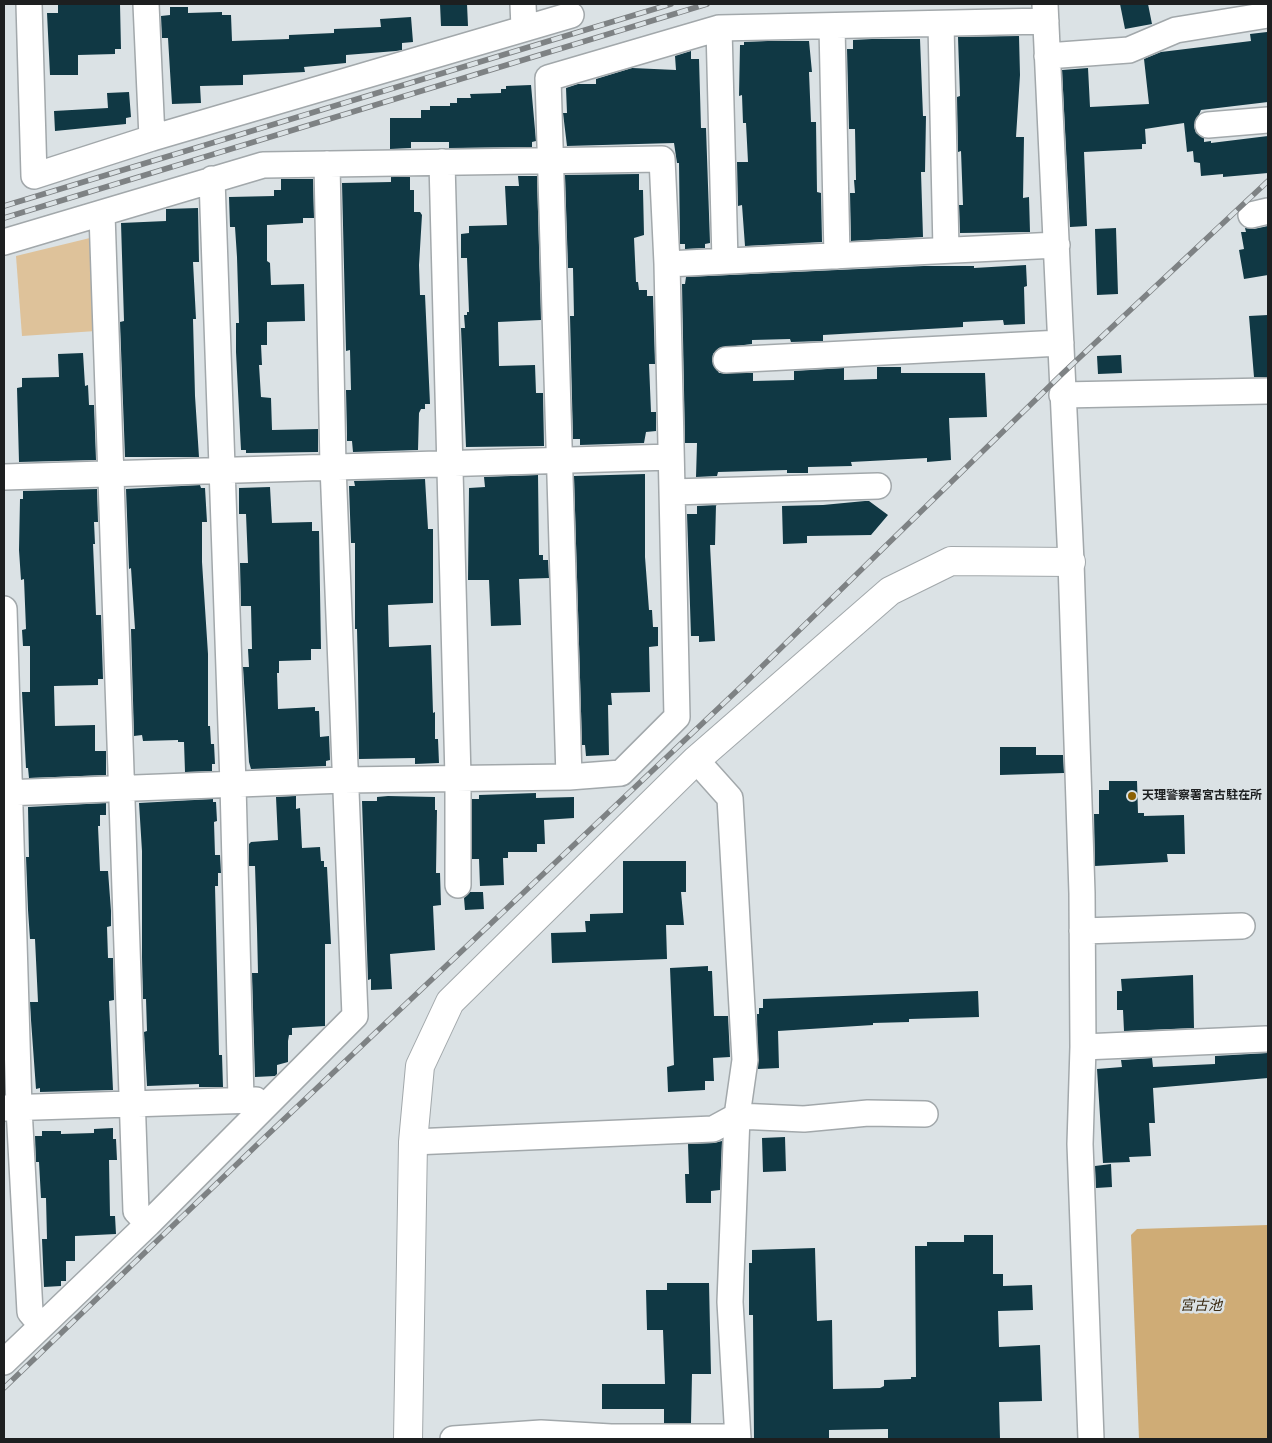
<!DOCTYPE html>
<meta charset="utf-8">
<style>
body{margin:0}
#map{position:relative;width:1272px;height:1443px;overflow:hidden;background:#dbe2e5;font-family:"Nunito Sans",sans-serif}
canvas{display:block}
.frame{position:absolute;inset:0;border:5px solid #1d1f20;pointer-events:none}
</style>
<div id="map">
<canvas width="1272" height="1443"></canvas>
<div class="frame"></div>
</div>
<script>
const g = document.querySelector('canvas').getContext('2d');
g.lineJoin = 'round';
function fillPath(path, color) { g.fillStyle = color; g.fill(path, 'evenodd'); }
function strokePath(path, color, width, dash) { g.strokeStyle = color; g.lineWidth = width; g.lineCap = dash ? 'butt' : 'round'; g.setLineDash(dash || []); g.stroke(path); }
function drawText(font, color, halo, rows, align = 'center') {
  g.font = font + ' "Nunito Sans","Noto Sans JP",sans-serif'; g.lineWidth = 5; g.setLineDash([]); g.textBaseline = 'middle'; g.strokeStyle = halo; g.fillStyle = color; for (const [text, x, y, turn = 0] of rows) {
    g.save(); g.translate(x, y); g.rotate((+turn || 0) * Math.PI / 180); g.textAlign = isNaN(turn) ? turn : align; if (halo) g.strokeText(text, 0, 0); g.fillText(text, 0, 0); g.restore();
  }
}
fillPath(new Path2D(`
 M 94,237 L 96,331 L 22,336 L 16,256 Z`), '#dec29a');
fillPath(new Path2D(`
 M 1268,1225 L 1268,1439 L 1139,1439 L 1131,1235 L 1137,1229 Z`), '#cfac76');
fillPath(new Path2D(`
 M 58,4 L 120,4 L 121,49 L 115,49 L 115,54 L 78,55 L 78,75 L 50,75 L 47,13 L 58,13 Z
 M 440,4 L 467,4 L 468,26 L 441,26 Z
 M 1120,4 L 1148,4 L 1152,24 L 1125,29 Z
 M 170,7 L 188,7 L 188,13 L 222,12 L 222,15 L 231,15 L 232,41 L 289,39 L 289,35 L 334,33 L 334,29 L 381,27 L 380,19 L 411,17 L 413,42 L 402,43 L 402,50 L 396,51 L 346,55 L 346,63 L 304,67 L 305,72 L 243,75 L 243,85 L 200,86 L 201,103 L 172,104 L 168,38 L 162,38 L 161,16 L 170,15 Z
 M 1267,32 L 1268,102 L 1201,110 L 1194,126 L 1196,133 L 1204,138 L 1204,142 L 1211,141 L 1211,143 L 1268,136 L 1268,173 L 1223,177 L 1223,174 L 1201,176 L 1200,163 L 1194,162 L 1193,151 L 1187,152 L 1184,123 L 1145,129 L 1146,144 L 1142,144 L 1142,149 L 1084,152 L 1087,226 L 1070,227 L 1062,70 L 1088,68 L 1090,107 L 1149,104 L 1144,59 L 1161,52 L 1251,41 L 1250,34 Z
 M 1019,36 L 1020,75 L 1016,137 L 1024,137 L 1023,198 L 1029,197 L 1030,232 L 960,233 L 959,205 L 963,205 L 961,151 L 958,152 L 957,97 L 960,96 L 958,37 Z
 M 872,39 L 920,39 L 923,116 L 926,116 L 925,172 L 921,172 L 923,237 L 851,241 L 850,193 L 855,193 L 854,180 L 856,180 L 855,129 L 849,129 L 847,49 L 853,49 L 853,40 Z
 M 768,41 L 809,41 L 812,72 L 809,72 L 811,122 L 816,122 L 817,192 L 821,193 L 822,242 L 745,246 L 742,205 L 738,206 L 737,162 L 748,162 L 746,123 L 743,123 L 742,95 L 739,96 L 740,45 L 744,45 L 744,42 Z
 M 691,51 L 691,59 L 699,59 L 701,128 L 706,128 L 710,243 L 705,244 L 705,248 L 685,249 L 685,244 L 680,244 L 679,163 L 677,163 L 674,143 L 567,146 L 563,113 L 567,113 L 566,88 L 578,84 L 596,84 L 596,79 L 632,68 L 676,70 L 675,56 Z
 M 531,85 L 536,141 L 532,142 L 532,147 L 449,148 L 449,142 L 411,142 L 411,148 L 390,149 L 390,118 L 421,118 L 421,110 L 430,110 L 430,106 L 450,106 L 450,103 L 457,103 L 457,98 L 471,98 L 470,94 L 501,93 L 501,89 L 506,89 L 506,86 Z
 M 129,92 L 131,117 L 126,118 L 126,124 L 55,131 L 54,111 L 108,108 L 107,93 Z
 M 639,174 L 639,190 L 643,190 L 644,235 L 634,238 L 636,282 L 638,282 L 639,290 L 647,290 L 647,296 L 653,296 L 655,364 L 649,364 L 651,412 L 656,412 L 656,431 L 646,432 L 644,443 L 580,445 L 580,439 L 573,439 L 570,316 L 574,316 L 573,268 L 568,268 L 565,175 Z
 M 518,176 L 537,176 L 541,320 L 498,322 L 499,366 L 535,365 L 536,393 L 543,393 L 544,446 L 466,447 L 461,328 L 465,328 L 464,315 L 467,315 L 467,312 L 469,312 L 467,258 L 461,258 L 461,234 L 469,233 L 469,226 L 507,225 L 505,186 L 519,186 Z
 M 391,177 L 410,177 L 410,190 L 414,190 L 414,212 L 420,212 L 422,215 L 419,265 L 420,295 L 425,295 L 430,404 L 425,404 L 425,409 L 421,409 L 419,413 L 418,450 L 353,452 L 352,441 L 347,441 L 347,434 L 346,390 L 351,390 L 350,350 L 346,351 L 342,183 L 391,182 Z
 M 281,179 L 313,179 L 314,218 L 303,218 L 303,223 L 267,225 L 267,261 L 270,263 L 271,285 L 304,284 L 305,321 L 267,322 L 267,345 L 261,345 L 262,365 L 259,365 L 261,397 L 271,398 L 272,430 L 318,429 L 318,452 L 246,453 L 246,450 L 241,450 L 236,352 L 236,323 L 239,323 L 237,257 L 235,227 L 230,227 L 229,197 L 274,196 L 274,190 L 281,190 Z
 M 198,208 L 199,262 L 193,262 L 196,319 L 193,319 L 195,396 L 199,457 L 125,457 L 120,322 L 124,321 L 121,223 L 166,221 L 166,209 Z
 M 1268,226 L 1268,275 L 1244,279 L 1239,250 L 1244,249 L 1241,232 L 1246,232 L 1245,228 L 1254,229 Z
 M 1116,228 L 1118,294 L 1097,295 L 1095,229 Z
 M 1026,265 L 1027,286 L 1024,287 L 1025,324 L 1004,325 L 1003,320 L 963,322 L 963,327 L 823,335 L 823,341 L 791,342 L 790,339 L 752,340 L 752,344 L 719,348 L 713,354 L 712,361 L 719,373 L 753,373 L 753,381 L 794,380 L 794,371 L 844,368 L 844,380 L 877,379 L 877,367 L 901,367 L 901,373 L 985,373 L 987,417 L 949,418 L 951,460 L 927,462 L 927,458 L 851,462 L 852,466 L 808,467 L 808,473 L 787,473 L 787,470 L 718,472 L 717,476 L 696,477 L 697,443 L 685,443 L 682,284 L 685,284 L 686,277 L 924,266 L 974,266 L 974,268 Z
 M 1268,315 L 1268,377 L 1254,377 L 1249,316 Z
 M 83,353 L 85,386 L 88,385 L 89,405 L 94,405 L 96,460 L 19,462 L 17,388 L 22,387 L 22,378 L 59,377 L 58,354 Z
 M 1121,355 L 1122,373 L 1098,374 L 1097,356 Z
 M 645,474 L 645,557 L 649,610 L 652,610 L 653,627 L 658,627 L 658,646 L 649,647 L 650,692 L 611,693 L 612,705 L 608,705 L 609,755 L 586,756 L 585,745 L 582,745 L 574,476 Z
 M 538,475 L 539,555 L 543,555 L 543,560 L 548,560 L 549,578 L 519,579 L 521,625 L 491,626 L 489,580 L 468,580 L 469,488 L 485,487 L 484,477 Z
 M 425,479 L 428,529 L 433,529 L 433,603 L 388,605 L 389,647 L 431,645 L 433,713 L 435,712 L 435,739 L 438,739 L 439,763 L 415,764 L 415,758 L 359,759 L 358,673 L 357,629 L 355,629 L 355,543 L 351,543 L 349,486 L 355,486 L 354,481 Z
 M 200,485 L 201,488 L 205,488 L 207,522 L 202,522 L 202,562 L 208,654 L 208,726 L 210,726 L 211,744 L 214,744 L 215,764 L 212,764 L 212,771 L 185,772 L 184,742 L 178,742 L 178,740 L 143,741 L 142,735 L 134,736 L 131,629 L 135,629 L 131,568 L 129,569 L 126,489 Z
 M 270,487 L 272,523 L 312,522 L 312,531 L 319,531 L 321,649 L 311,649 L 311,660 L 279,661 L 279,673 L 277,673 L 278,709 L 315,707 L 315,711 L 319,711 L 320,737 L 329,736 L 330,760 L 326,761 L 326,766 L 251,769 L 249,762 L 243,667 L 249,667 L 248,649 L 252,649 L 251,606 L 241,606 L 240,563 L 248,563 L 246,514 L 239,514 L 239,488 Z
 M 97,489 L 98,522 L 94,522 L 95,544 L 93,544 L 96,615 L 101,615 L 103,679 L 98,679 L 98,685 L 54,686 L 55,726 L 95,725 L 95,751 L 106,751 L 106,775 L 29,778 L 28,768 L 26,768 L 22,692 L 30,692 L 30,646 L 23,646 L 22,630 L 26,629 L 24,579 L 21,580 L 19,550 L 20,499 L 23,499 L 23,491 Z
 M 865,501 L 869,501 L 888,515 L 871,535 L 807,536 L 807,543 L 783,544 L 782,506 L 823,505 Z
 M 716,505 L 715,545 L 710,545 L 715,641 L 699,642 L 699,636 L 691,636 L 687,514 L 697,514 L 697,506 L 718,505 Z
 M 1000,747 L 1036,747 L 1036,755 L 1063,755 L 1064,773 L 1000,775 Z
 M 1109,781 L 1137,781 L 1138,813 L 1144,813 L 1144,816 L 1184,815 L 1185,854 L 1167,854 L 1168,862 L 1095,866 L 1094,814 L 1099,814 L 1099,790 L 1109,790 Z
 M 536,793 L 536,798 L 574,797 L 574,818 L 544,820 L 545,844 L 537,844 L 537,852 L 508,852 L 508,858 L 503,858 L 504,885 L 480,886 L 479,859 L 472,859 L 472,799 L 479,799 L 479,795 Z
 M 296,796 L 296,809 L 300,808 L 302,848 L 320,847 L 321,861 L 324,861 L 324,867 L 327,867 L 331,944 L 325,944 L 325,1026 L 292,1028 L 292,1035 L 289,1035 L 288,1041 L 288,1062 L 277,1065 L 277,1074 L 275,1076 L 255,1077 L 252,973 L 258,973 L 257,929 L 255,866 L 249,866 L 249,844 L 251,842 L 278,840 L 276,797 Z
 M 388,796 L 435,797 L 435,810 L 437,810 L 436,873 L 440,873 L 441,905 L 433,906 L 435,950 L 390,954 L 392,989 L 371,990 L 371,979 L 368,980 L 362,801 L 377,801 L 377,797 Z
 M 213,799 L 213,802 L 216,802 L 217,821 L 214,822 L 215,855 L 220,855 L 221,873 L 218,873 L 218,886 L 215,886 L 219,1055 L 222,1055 L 223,1087 L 199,1087 L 199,1084 L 147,1086 L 144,1032 L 147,1031 L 146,999 L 143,999 L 142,957 L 142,851 L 139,803 Z
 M 106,803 L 106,815 L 100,815 L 100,826 L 98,826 L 100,871 L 108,871 L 111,911 L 111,926 L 107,927 L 108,958 L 113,958 L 114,1000 L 109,1001 L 113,1090 L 40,1092 L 40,1088 L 36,1089 L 31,1020 L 30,1002 L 38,1002 L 35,939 L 30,939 L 28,910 L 26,857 L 29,857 L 28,807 Z
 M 623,861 L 686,861 L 686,892 L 681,892 L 684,925 L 666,925 L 667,959 L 552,963 L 551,933 L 586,932 L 585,921 L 590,921 L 590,914 L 623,913 Z
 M 470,892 L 483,892 L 484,909 L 465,910 L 464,898 Z
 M 708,966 L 708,971 L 712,971 L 714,1016 L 728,1016 L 730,1057 L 713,1058 L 714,1081 L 705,1081 L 705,1090 L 668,1092 L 667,1067 L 674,1065 L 670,968 Z
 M 1193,975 L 1194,1028 L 1124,1031 L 1123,1010 L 1117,1010 L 1117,991 L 1122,991 L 1121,979 Z
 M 978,991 L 979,1017 L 909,1019 L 909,1022 L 873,1023 L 873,1025 L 778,1031 L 779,1068 L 758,1069 L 757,1014 L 759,1014 L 759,1008 L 763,1008 L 763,999 Z
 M 1268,1053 L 1268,1078 L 1153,1088 L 1155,1123 L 1149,1123 L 1151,1156 L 1129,1157 L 1130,1162 L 1103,1163 L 1097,1069 L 1122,1067 L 1121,1060 L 1124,1060 L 1152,1058 L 1153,1067 L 1215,1064 L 1215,1056 Z
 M 113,1128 L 113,1139 L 116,1139 L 117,1160 L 109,1160 L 110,1216 L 115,1216 L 116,1234 L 75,1236 L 75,1261 L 66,1261 L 66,1281 L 61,1281 L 61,1286 L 44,1287 L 42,1239 L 47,1239 L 46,1198 L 41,1198 L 39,1162 L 36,1162 L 35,1136 L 42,1136 L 42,1131 L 61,1131 L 61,1134 L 94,1133 L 94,1129 Z
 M 785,1137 L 786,1171 L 763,1172 L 762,1138 Z
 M 722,1141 L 720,1190 L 711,1191 L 711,1203 L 686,1203 L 685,1174 L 689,1174 L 688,1144 L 714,1143 Z
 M 1111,1164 L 1112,1187 L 1096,1188 L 1095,1166 Z
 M 964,1235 L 993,1235 L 993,1274 L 1003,1274 L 1003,1286 L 1032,1285 L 1033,1310 L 998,1311 L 999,1347 L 1040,1345 L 1042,1401 L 999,1402 L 1000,1439 L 888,1439 L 888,1429 L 829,1430 L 829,1439 L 754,1439 L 753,1315 L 749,1315 L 749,1263 L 752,1263 L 752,1250 L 815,1248 L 817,1321 L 832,1320 L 833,1389 L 880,1388 L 884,1386 L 884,1380 L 911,1379 L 911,1377 L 916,1377 L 915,1246 L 927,1246 L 927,1242 L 964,1242 Z
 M 667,1283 L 709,1283 L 711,1374 L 692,1374 L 691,1423 L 664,1423 L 664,1409 L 602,1409 L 602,1384 L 665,1384 L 663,1330 L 647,1330 L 646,1290 L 667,1290 Z`), '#103844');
const minor = new Path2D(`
 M 29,4 L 34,176 L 152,138 L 571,15
 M 146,4 L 152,138
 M 523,4 L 524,28
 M 1045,4 L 1071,562 L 1082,893 L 1083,1047 L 1080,1144 L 1091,1439
 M 941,24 L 946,250
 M 832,26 L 837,256
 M 719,28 L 725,261
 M 1047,56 L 1129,50 L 1176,30 L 1268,15
 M 1208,125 L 1268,120
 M 442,162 L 458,778 L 458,885
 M 212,179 L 233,784 L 241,1100
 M 102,214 L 136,1211 L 148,1224
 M 1251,215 L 1268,211
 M 4,242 L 263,165 L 662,159 L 667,264 L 677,717 L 621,773 L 569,777 L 344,780 L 4,793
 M 667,264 L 1057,245
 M 726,360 L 1061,343
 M 1062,395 L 1268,391
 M 4,477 L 671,457
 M 672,492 L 878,486
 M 4,609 L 19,1108 L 30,1312 L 41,1325
 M 696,760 L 730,798 L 745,1060 L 737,1116 L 730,1302 L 738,1439
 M 569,777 L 548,78 L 719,28 L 1046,21
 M 1082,931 L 1242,926
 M 1083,1047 L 1266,1039
 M 4,1108 L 256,1100
 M 413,1142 L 713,1129 L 737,1116 L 804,1119 L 868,1113 L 925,1114
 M 4,1362 L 148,1224 L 355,1016 L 333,466 L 327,164
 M 453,1439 L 541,1433 L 611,1437 L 738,1437`);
const tertiary = new Path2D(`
 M 408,1439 L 413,1142 L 420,1066 L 450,1002 L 696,760 L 890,591 L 951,561 L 1071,562`);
strokePath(minor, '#a2a8ab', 28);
strokePath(tertiary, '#a2a8ab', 30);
strokePath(minor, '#fff', 25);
strokePath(tertiary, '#fff', 28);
const rail = new Path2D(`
 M 4,206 L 671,4
 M 4,218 L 707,4
 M 4,1388 L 261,1141 L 743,685 L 1062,374 L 1268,181`);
strokePath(rail, '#7e8284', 5.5);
strokePath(rail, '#dbe2e5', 4, [11]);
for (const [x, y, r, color] of [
 [1132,796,5,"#8b6002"]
]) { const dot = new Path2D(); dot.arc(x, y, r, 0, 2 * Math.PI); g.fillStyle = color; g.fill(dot); strokePath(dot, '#dbe2e5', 2); }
drawText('bold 12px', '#1d1f20', '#dbe2e5', [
 ["天理警察署宮古駐在所",1142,796]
], 'left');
drawText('italic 14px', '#392911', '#dbe2e5', [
 ["宮古池",1201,1307]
]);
</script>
